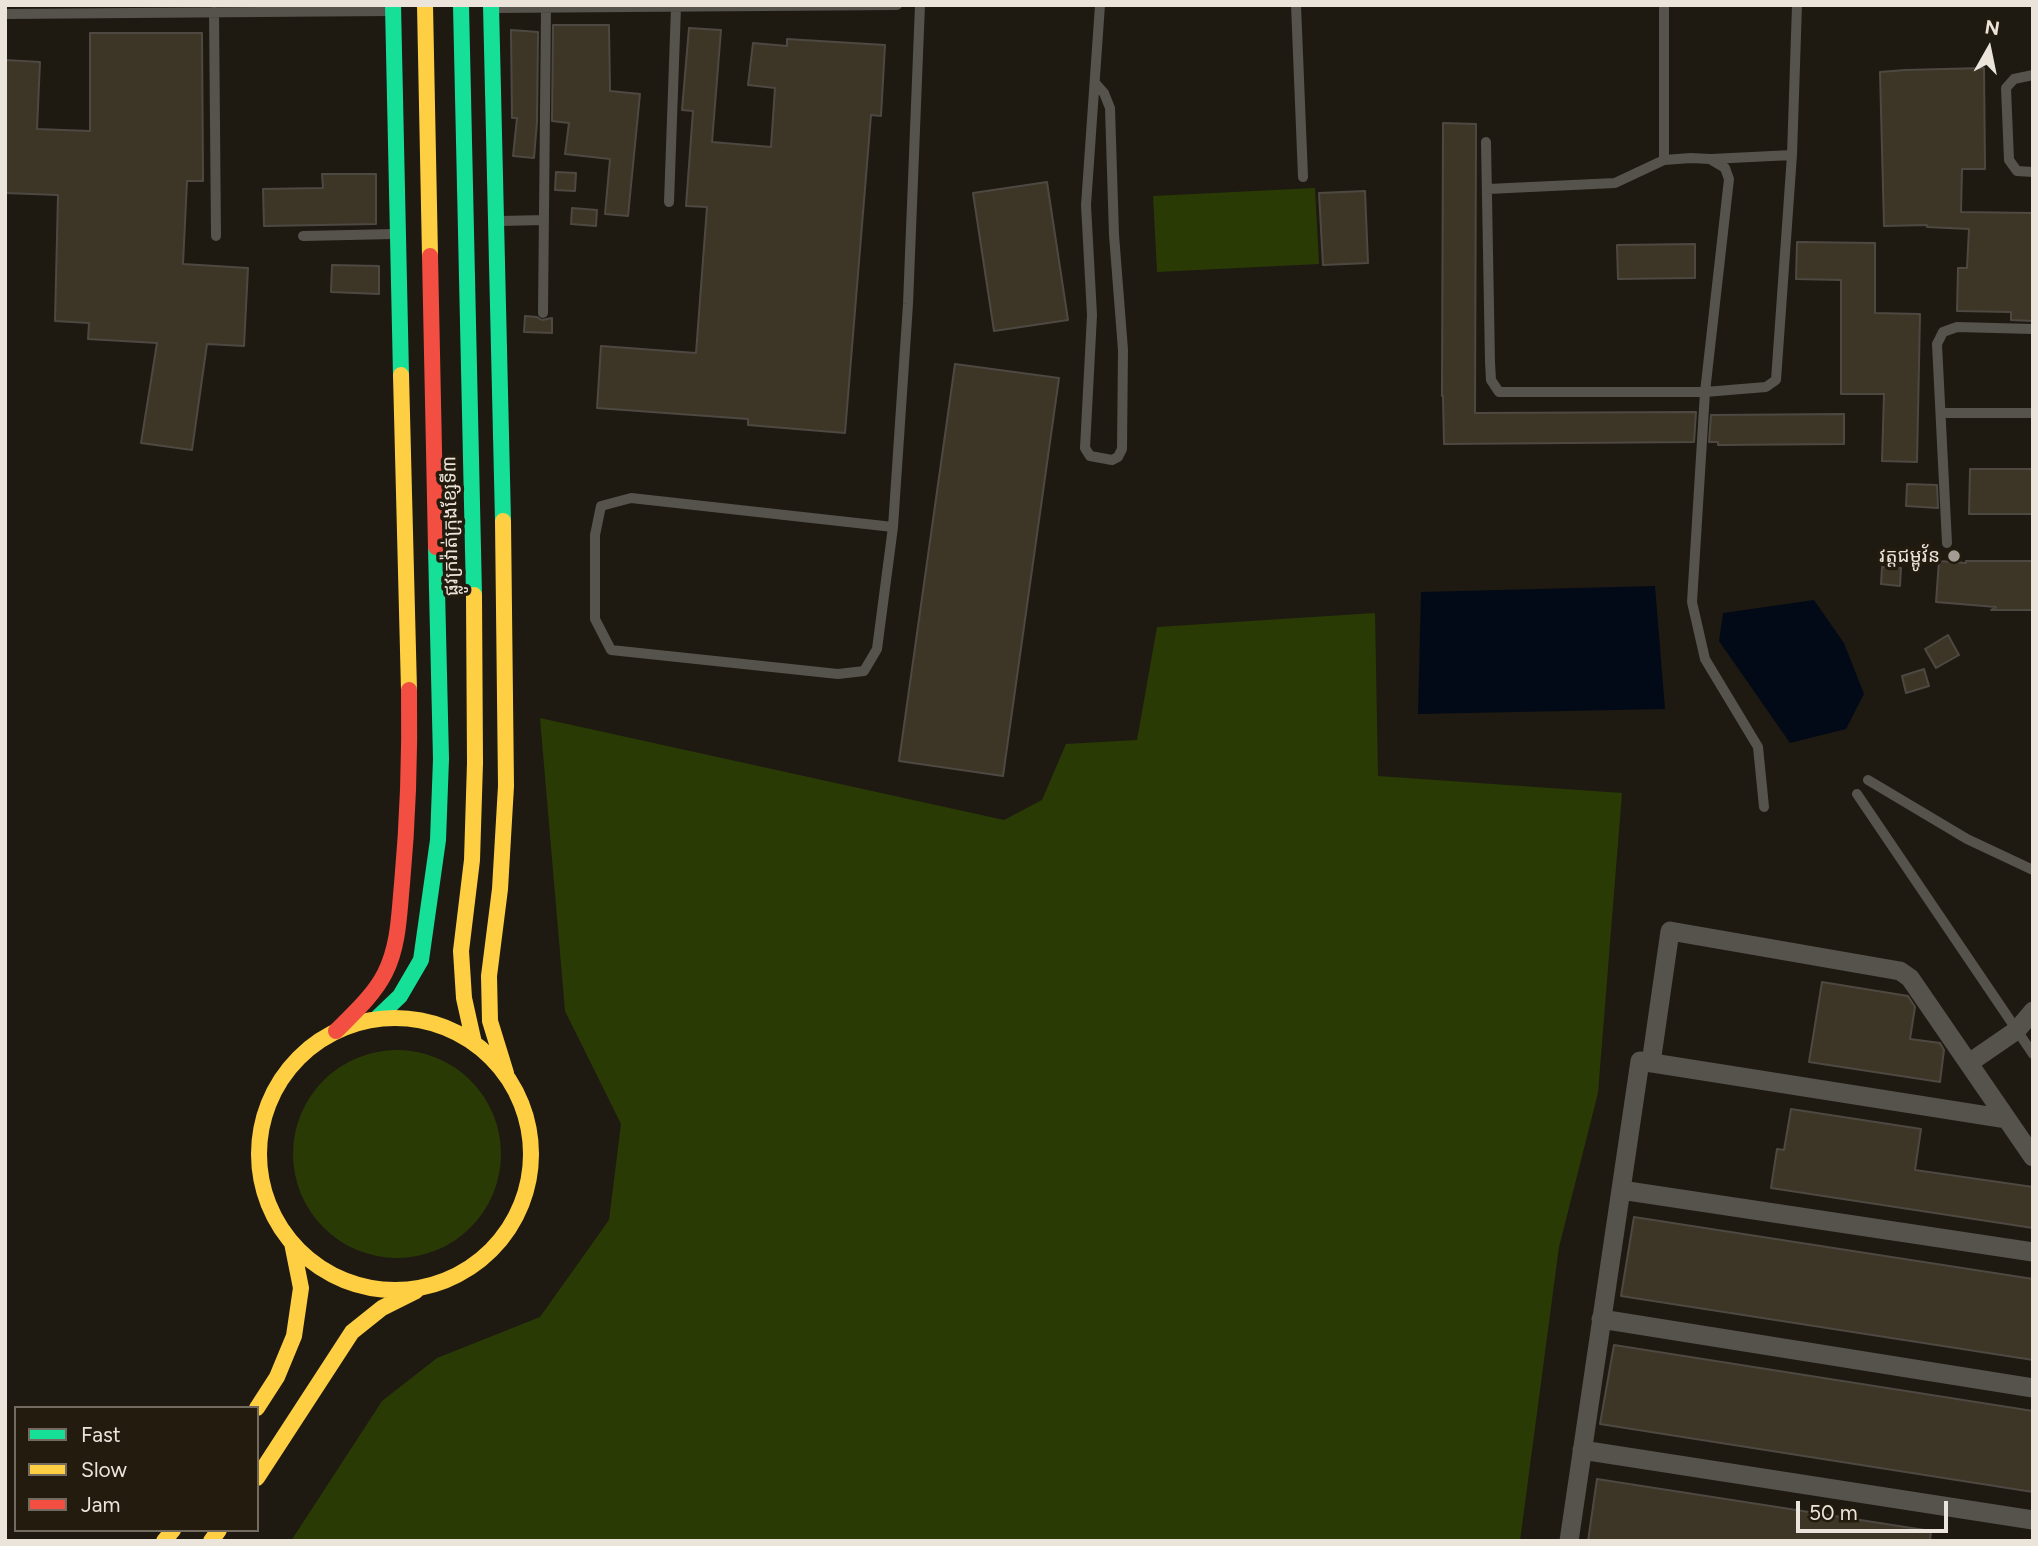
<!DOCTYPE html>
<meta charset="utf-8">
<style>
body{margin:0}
#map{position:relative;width:2038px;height:1546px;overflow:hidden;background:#1e1a12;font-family:Figtree,sans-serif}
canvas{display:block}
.frame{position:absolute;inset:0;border:7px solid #eae4db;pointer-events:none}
.legend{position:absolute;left:14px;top:1406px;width:245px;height:126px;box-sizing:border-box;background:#231b0d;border:2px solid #736b5f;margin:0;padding:9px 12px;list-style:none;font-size:21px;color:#eae4db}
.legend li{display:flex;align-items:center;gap:14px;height:35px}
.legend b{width:35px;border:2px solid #736b5f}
.north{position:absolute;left:1954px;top:14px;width:70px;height:70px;-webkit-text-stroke:5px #231b0d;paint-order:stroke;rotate:9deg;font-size:19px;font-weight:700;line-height:28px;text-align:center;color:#eae4db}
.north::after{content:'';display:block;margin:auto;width:24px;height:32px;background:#eae4db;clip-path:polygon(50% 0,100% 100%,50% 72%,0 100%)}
.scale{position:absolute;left:1796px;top:1501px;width:152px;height:32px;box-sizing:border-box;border:4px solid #eae4db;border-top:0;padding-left:9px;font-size:21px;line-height:24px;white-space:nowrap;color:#eae4db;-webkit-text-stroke:5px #231b0d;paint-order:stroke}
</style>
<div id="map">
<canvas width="2038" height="1546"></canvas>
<div class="frame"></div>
<ul class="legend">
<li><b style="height:9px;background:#16e098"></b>Fast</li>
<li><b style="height:9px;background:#ffcf43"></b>Slow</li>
<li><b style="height:9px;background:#f24e42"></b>Jam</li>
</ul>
<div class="north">N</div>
<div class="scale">50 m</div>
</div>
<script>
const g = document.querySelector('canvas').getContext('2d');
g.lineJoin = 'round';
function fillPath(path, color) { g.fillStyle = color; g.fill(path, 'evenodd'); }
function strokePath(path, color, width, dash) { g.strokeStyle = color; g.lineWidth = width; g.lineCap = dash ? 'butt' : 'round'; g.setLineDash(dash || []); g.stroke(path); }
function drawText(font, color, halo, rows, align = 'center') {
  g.font = font + ' Figtree,"Noto Sans Khmer",sans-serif'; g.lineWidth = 7; g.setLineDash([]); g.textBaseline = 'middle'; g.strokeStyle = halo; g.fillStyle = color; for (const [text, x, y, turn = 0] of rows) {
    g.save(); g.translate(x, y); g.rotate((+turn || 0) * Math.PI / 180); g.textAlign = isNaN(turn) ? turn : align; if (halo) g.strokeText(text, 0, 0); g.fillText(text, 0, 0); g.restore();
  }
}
fillPath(new Path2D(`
 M 1315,188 L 1319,264 L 1157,272 L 1153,196 Z
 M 1375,613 L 1378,776 L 1622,793 L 1598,1093 L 1559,1247 L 1520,1541 L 291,1541 L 382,1401 L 437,1358 L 540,1317 L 609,1220 L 621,1124 L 565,1011 L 540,718 L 1004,820 L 1042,800 L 1066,744 L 1137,740 L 1157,627 Z
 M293 1154a104 104 0 1 1 208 0a104 104 0 1 1-208 0Z`), '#293a05');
fillPath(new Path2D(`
 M 1655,586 L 1665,709 L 1418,714 L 1421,592 Z
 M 1814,600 L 1844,643 L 1864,694 L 1846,729 L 1790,743 L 1719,641 L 1723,613 Z`), '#030a17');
const building = new Path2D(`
 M 553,25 L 609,25 L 610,91 L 640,94 L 628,216 L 605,214 L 610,159 L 565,154 L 569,123 L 552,121 Z
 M 689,28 L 721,30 L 712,142 L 771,147 L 775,88 L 748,85 L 753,43 L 787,46 L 787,39 L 885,45 L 881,116 L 871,115 L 845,433 L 748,425 L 748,419 L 597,408 L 601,346 L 696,353 L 707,207 L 686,206 L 693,111 L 682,110 Z
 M 511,30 L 538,32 L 537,122 L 534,158 L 513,156 L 517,118 L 512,118 Z
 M 90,33 L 202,33 L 203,181 L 187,181 L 183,264 L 248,268 L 244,346 L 207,344 L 192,450 L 141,443 L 157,343 L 88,339 L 89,323 L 55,321 L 58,195 L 5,193 L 5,60 L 40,62 L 37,129 L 90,131 Z
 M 1984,68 L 1985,169 L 1962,169 L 1961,212 L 2033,213 L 2033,321 L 2011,320 L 2011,312 L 1957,311 L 1958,268 L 1967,268 L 1969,229 L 1927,227 L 1927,225 L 1884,226 L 1880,72 L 1905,70 Z
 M 1443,123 L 1476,124 L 1475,413 L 1696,412 L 1694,442 L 1444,444 L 1443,396 L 1442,396 Z
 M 556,172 L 576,173 L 575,191 L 555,190 Z
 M 322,174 L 376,174 L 376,224 L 264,226 L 263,189 L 323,188 Z
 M 1047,182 L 1068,320 L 994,331 L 973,193 Z
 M 1365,191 L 1368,263 L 1323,265 L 1319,193 Z
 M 572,208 L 597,210 L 596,226 L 571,224 Z
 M 1797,242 L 1875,243 L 1875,313 L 1920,314 L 1917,462 L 1882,461 L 1884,394 L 1841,394 L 1841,280 L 1796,279 Z
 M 1695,244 L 1695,278 L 1618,279 L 1617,245 Z
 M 332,265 L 379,266 L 379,294 L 331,292 Z
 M 525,316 L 537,317 L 542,320 L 552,318 L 552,333 L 524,332 Z
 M 955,364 L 1059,378 L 1003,776 L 899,761 Z
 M 1844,414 L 1844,444 L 1718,445 L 1718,442 L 1709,442 L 1711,415 Z
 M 1970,469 L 2033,469 L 2033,514 L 1969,514 Z
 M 1907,484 L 1937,485 L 1938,508 L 1906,506 Z
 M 1939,561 L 1966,563 L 1966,561 L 2033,561 L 2033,610 L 1991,610 L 1996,607 L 1936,602 Z
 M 1882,567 L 1901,568 L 1900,586 L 1881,584 Z
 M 1948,635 L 1959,655 L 1936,668 L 1925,649 Z
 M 1924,669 L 1929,686 L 1906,693 L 1902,676 Z
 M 1822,982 L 1908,996 L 1915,1007 L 1910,1039 L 1940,1043 L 1944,1050 L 1940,1082 L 1809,1062 Z
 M 1791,1109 L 1921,1129 L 1915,1170 L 2033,1187 L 2033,1228 L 1771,1188 L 1777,1149 L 1784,1150 Z
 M 1634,1217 L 2033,1279 L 2033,1360 L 1621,1296 Z
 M 1614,1345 L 2033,1411 L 2033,1492 L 1600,1424 Z
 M 1597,1479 L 1931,1531 L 1930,1541 L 1588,1541 Z`);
fillPath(building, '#3d3526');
strokePath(building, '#4d4942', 2);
strokePath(new Path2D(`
 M 1296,5 L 1303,177
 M 1664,5 L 1664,160
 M 496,8 L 897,5
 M 214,12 L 216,236
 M 5,14 L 390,11
 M 2033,75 L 2014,79 L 2006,88 L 2009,160 L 2017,171 L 2033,172
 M 1096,84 L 1104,93 L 1110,108 L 1114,235 L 1123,350 L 1122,449 L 1118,457 L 1112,460 L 1090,456 L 1085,448 L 1092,315 L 1086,205 L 1100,5
 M 1486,142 L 1490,362 L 1491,380 L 1499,392 L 1705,392 L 1766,387 L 1776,380 L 1792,155 L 1797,5
 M 1711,159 L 1792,155
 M 1488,189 L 1615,183 L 1664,160 L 1691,158 L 1710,159 L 1725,168 L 1729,179 L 1705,392 L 1692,602 L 1705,659 L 1758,747 L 1764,807
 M 669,202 L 676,7
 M 500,221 L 544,220
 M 303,236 L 394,234
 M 543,313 L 546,8
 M 1941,413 L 2033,413
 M 893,527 L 877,649 L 864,671 L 838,674 L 611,650 L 595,619 L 595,535 L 601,506 L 631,498 L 893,527 L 908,304 L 920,5
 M 1947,543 L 1937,344 L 1943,332 L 1957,327 L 2033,329
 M 1868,780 L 1967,839 L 2033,870
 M 1857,794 L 2033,1054`), '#56524c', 10);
strokePath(new Path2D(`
 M 1651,1063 L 1670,931 L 1900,971 L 1910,978 L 2033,1157
 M 1969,1063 L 2017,1030 L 2033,1011
 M 1621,1190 L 2033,1252
 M 1601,1319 L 2033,1388
 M 1582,1450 L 2033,1520
 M 1569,1541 L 1640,1061 L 2007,1119`), '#56524c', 19);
strokePath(new Path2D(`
 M 393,5 L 401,375
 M 461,5 L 474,595
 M 491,5 L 503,521
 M 376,1019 L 400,996 L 421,960 L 438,840 L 441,759 L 436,547`), '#16e098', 16);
strokePath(new Path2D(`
 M 425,5 L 430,256
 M 401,375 L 409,690
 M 503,521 L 506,786 L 500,889 L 489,976 L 490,1021 L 506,1073
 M 474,595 L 475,763 L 472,860 L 461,951 L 464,998 L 474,1043
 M259 1154a136 136 0 1 1 272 0a136 136 0 1 1-272 0Z
 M 257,1408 L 277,1377 L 294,1336 L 301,1288 L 292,1243
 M 257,1478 L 352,1332 L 382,1308 L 416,1291
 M 164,1541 L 173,1530
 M 211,1541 L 219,1530`), '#ffcf43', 16);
strokePath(new Path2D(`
 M 430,256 L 436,547
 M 336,1031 C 353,1014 374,995 385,973 C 399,945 399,914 402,884 C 408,819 410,755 409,690`), '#f24e42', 16);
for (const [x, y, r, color] of [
 [1954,556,7,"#a39d95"]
]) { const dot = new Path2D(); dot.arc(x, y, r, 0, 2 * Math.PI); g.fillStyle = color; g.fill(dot); strokePath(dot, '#231b0d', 2.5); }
drawText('19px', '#eae4db', '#231b0d', [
 ["ផ្លូវក្រវ៉ាត់ក្រុងខ្សែទី៣",451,526,-91]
]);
drawText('19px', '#eae4db', '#231b0d', [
 ["វត្តជម្ពូវ័ន",1940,556]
], 'right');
</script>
